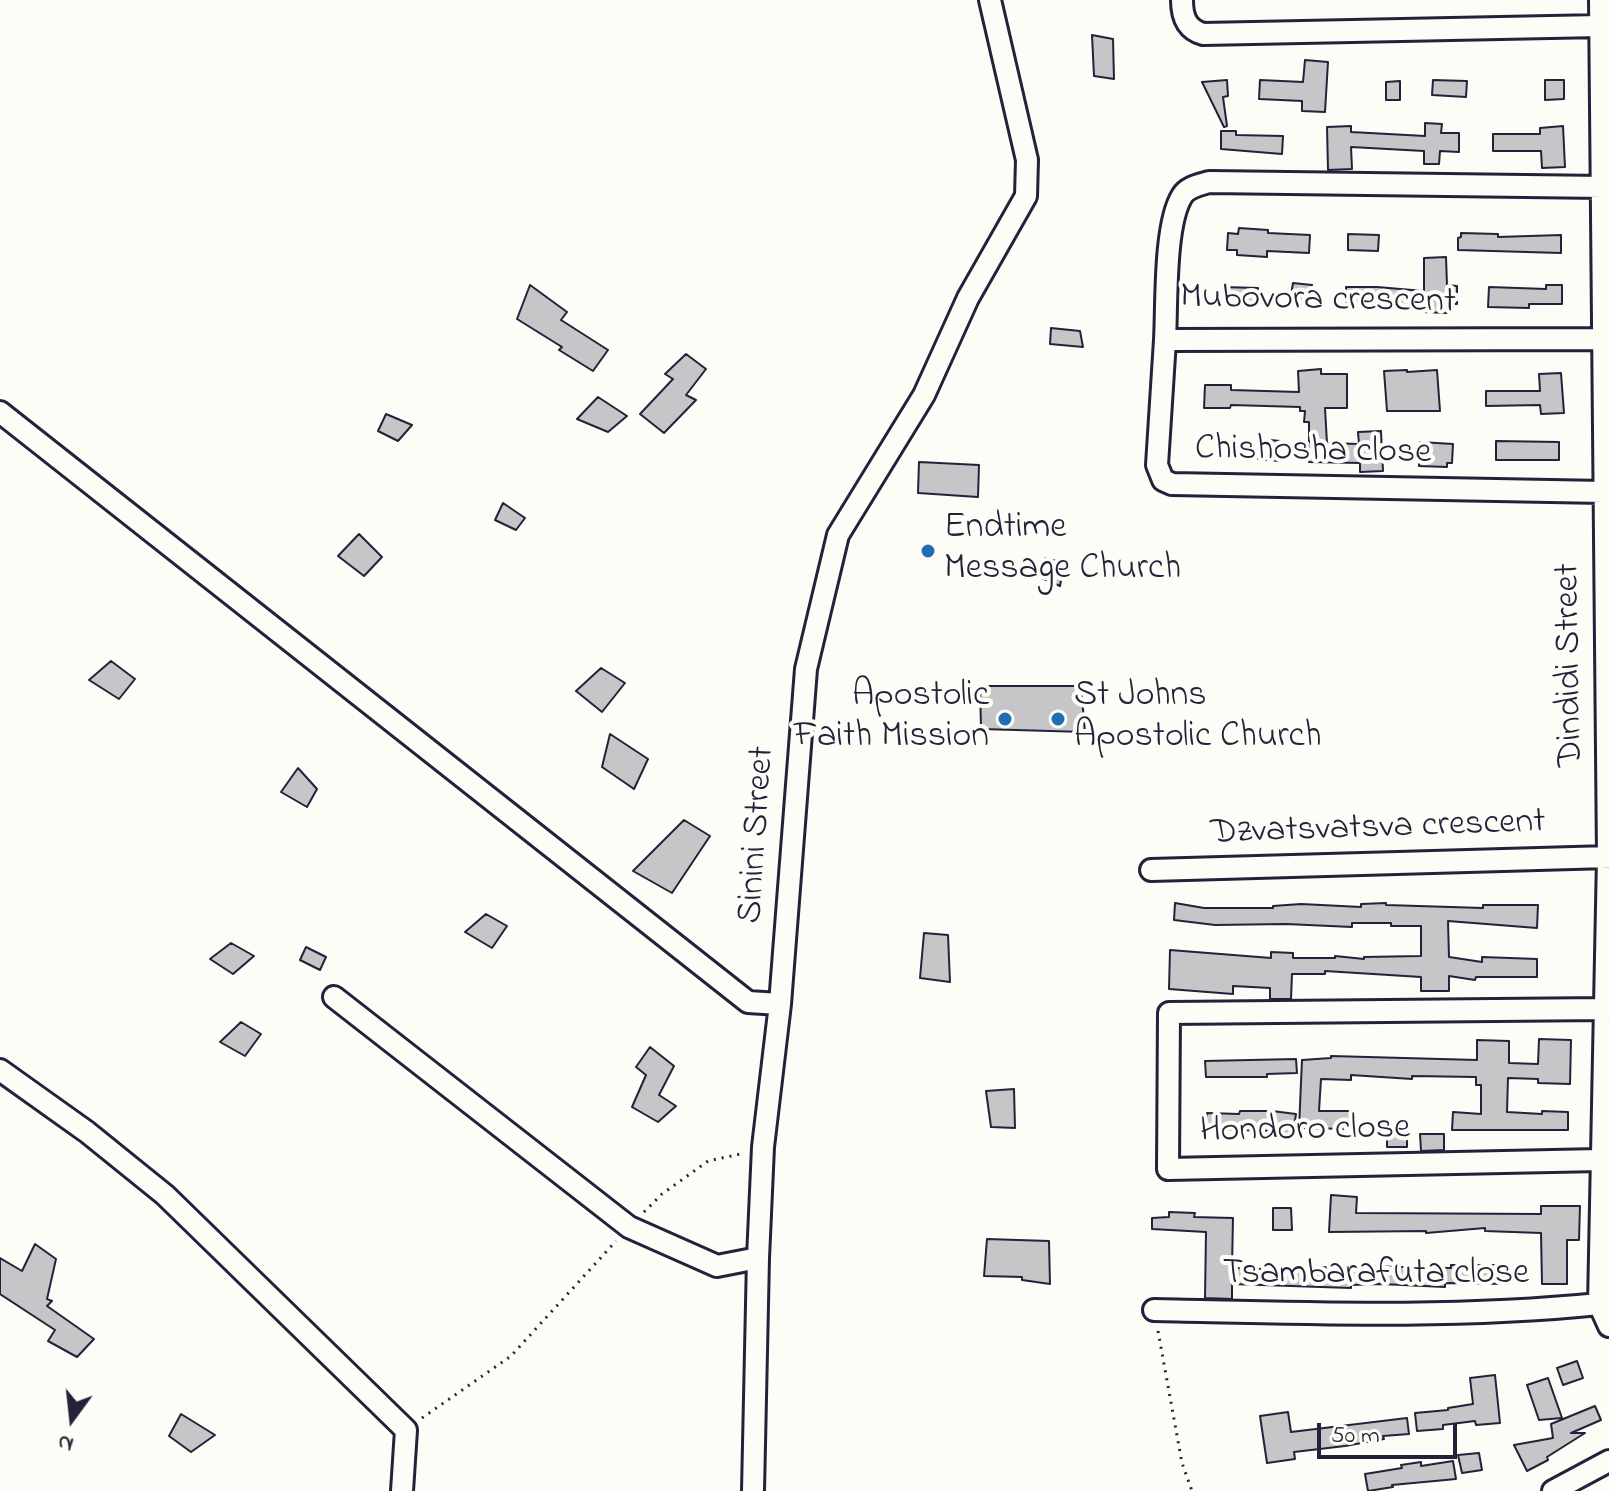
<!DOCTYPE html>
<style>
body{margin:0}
#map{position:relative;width:1609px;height:1491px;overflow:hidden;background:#fdfcf7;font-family:"Indie Flower",sans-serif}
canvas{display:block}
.north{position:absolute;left:32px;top:1379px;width:80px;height:80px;-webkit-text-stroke:6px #fdfcf7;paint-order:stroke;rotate:195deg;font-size:22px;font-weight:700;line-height:32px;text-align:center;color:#22223b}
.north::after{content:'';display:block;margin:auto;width:28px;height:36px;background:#22223b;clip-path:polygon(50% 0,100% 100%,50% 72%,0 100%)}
.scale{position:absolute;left:1317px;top:1423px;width:140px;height:36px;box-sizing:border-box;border:4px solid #22223b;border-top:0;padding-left:10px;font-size:24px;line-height:28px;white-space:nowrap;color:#22223b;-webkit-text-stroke:6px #fdfcf7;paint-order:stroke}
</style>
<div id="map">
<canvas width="1609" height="1491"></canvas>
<div class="north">N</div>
<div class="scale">50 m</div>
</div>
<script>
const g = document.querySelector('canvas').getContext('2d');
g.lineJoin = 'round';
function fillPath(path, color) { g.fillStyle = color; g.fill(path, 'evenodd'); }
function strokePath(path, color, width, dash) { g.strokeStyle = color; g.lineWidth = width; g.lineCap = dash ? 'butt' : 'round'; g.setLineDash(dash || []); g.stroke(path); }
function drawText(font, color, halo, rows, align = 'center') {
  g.font = font + ' "Indie Flower",sans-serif'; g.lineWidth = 8; g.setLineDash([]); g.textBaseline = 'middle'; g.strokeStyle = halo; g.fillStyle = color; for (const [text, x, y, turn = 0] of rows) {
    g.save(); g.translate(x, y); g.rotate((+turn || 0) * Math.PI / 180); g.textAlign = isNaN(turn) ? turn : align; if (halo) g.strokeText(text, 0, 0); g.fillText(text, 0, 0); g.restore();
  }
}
const building = new Path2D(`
 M 1092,35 L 1113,39 L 1114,79 L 1094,76 Z
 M 1305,60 L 1328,62 L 1325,112 L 1302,111 L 1302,101 L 1259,99 L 1260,80 L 1303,82 Z
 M 1227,80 L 1228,96 L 1223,97 L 1227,126 L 1224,127 L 1202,82 Z
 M 1433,80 L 1467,81 L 1466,97 L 1432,95 Z
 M 1545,80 L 1564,80 L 1564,99 L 1545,100 Z
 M 1400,81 L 1400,100 L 1386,100 L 1386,82 Z
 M 1425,123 L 1442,124 L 1441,133 L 1459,133 L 1459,152 L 1440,151 L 1439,164 L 1424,164 L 1424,151 L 1351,147 L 1352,169 L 1328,170 L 1327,127 L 1351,126 L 1351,132 L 1425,136 Z
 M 1563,126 L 1565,167 L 1542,168 L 1541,151 L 1493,151 L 1493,134 L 1540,134 L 1540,128 Z
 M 1221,131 L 1236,131 L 1236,135 L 1283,136 L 1282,154 L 1221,149 Z
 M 1239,228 L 1268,230 L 1268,233 L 1310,235 L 1309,253 L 1267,251 L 1267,257 L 1237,255 L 1237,250 L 1227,250 L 1228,233 L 1238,234 Z
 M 1461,233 L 1498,234 L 1498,237 L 1561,235 L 1561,253 L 1458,250 L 1458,238 L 1461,237 Z
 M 1348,234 L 1379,235 L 1378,251 L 1348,250 Z
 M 1446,257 L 1447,285 L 1457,286 L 1457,304 L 1447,304 L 1447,313 L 1423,312 L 1423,307 L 1398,305 L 1398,302 L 1346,303 L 1346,287 L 1377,287 L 1424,291 L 1424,258 Z
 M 1293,283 L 1312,285 L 1310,303 L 1290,301 Z
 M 530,285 L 567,312 L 561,320 L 608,350 L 593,371 L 559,350 L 562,347 L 517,319 Z
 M 1546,285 L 1562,285 L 1562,304 L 1529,304 L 1529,308 L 1488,307 L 1489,287 L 1546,289 Z
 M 1222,287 L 1258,288 L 1258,304 L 1222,304 Z
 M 1051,328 L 1080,331 L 1083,347 L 1050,344 Z
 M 686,354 L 706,369 L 686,395 L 696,400 L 664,433 L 640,414 L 673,379 L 665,374 Z
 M 1321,369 L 1321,374 L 1347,374 L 1347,408 L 1325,408 L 1327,443 L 1359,444 L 1358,432 L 1381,431 L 1383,471 L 1360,472 L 1360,463 L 1309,462 L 1309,422 L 1304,422 L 1305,411 L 1300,411 L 1300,407 L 1231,405 L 1230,408 L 1204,408 L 1205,385 L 1231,385 L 1231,390 L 1299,392 L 1298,371 Z
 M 1407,370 L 1407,372 L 1437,370 L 1440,411 L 1387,411 L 1384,371 Z
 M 1561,373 L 1564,413 L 1541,414 L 1540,405 L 1486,406 L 1486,391 L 1540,391 L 1539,374 Z
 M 598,397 L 627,416 L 608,432 L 577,419 Z
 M 386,414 L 412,425 L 398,441 L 378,431 Z
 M 1260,439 L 1280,441 L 1279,461 L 1258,459 Z
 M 1496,441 L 1559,442 L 1559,460 L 1496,460 Z
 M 1420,442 L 1453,444 L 1452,463 L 1447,463 L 1447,467 L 1419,466 Z
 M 919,462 L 979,465 L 978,497 L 918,493 Z
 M 503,503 L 525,518 L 516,530 L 495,520 Z
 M 359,534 L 382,557 L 364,576 L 338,556 Z
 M 1045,558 L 1064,563 L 1060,586 L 1042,578 Z
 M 111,661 L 135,679 L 119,699 L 89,680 Z
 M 601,668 L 625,683 L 602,712 L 576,691 Z
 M 980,686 L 1081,686 L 1085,732 L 981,729 Z
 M 610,734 L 648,759 L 634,789 L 602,767 Z
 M 298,768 L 317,789 L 307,807 L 281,792 Z
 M 684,820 L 710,836 L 672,893 L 633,871 Z
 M 1175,903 L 1204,908 L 1273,908 L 1273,906 L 1301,904 L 1361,907 L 1361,904 L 1386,903 L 1386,905 L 1483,908 L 1483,905 L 1538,905 L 1537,928 L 1448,921 L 1449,957 L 1482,962 L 1482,957 L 1537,959 L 1537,977 L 1476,977 L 1475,980 L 1449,976 L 1449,991 L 1421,991 L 1421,977 L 1325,971 L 1325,974 L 1292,974 L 1291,999 L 1270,999 L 1270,988 L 1233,986 L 1233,994 L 1169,989 L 1170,950 L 1271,958 L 1271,952 L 1293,953 L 1293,958 L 1335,958 L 1335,956 L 1364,959 L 1364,957 L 1421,956 L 1421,926 L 1391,926 L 1391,923 L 1352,923 L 1352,927 L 1286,924 L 1215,925 L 1174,920 Z
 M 486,914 L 507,926 L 492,948 L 465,932 Z
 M 924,933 L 948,935 L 950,982 L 920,978 Z
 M 231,943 L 254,956 L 233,974 L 210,959 Z
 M 306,947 L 326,957 L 320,970 L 300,960 Z
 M 241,1022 L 261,1034 L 245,1056 L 220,1042 Z
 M 1539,1039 L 1571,1040 L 1570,1084 L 1538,1083 L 1538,1079 L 1508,1078 L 1507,1112 L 1542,1114 L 1542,1111 L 1568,1112 L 1568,1130 L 1452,1130 L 1453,1112 L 1481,1114 L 1481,1085 L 1476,1085 L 1476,1077 L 1412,1076 L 1412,1079 L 1351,1075 L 1351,1080 L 1321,1079 L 1319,1111 L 1353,1111 L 1353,1129 L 1299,1128 L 1302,1060 L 1331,1058 L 1331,1056 L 1477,1060 L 1477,1040 L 1509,1041 L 1509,1063 L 1538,1064 Z
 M 650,1047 L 674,1066 L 659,1095 L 676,1106 L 658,1122 L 632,1107 L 646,1075 L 636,1067 Z
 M 1296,1059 L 1297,1073 L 1267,1074 L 1267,1077 L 1206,1077 L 1205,1061 Z
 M 1014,1089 L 1015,1128 L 991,1127 L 986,1091 Z
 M 1240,1111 L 1272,1111 L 1296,1114 L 1293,1134 L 1269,1131 L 1206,1129 L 1207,1113 L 1239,1114 Z
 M 1387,1124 L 1407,1124 L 1407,1147 L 1387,1147 Z
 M 1420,1134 L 1444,1134 L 1444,1150 L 1421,1151 Z
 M 1331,1195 L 1357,1197 L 1356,1213 L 1541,1214 L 1541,1206 L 1580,1206 L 1579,1240 L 1567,1240 L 1567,1284 L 1542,1284 L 1541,1233 L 1485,1231 L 1485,1228 L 1426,1233 L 1426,1231 L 1329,1232 Z
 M 1273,1208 L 1291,1208 L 1292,1230 L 1273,1230 Z
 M 1169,1212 L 1195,1213 L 1194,1217 L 1233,1218 L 1232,1268 L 1300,1270 L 1301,1266 L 1359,1269 L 1359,1266 L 1451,1268 L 1451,1265 L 1508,1265 L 1508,1284 L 1445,1283 L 1445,1287 L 1381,1284 L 1351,1285 L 1351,1288 L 1232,1284 L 1232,1299 L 1205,1298 L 1206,1232 L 1152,1229 L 1152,1218 L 1169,1217 Z
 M 987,1239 L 1049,1241 L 1050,1284 L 1022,1280 L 1022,1277 L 984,1276 Z
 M 35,1244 L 56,1259 L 47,1299 L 52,1301 L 47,1306 L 94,1339 L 77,1357 L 48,1341 L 55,1330 L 0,1294 L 0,1258 L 22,1271 Z
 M 1577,1361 L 1583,1378 L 1563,1385 L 1557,1368 Z
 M 1495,1375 L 1500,1423 L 1476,1425 L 1475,1421 L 1443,1425 L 1443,1429 L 1417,1431 L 1415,1413 L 1448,1410 L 1448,1408 L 1473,1404 L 1470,1378 Z
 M 1548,1378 L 1562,1418 L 1539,1420 L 1527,1385 Z
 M 1595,1406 L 1601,1420 L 1571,1433 L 1585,1433 L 1547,1457 L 1548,1460 L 1527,1471 L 1514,1445 L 1553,1438 L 1551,1424 Z
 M 1288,1412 L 1291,1432 L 1407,1418 L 1409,1434 L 1383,1436 L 1384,1439 L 1345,1446 L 1294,1452 L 1295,1459 L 1267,1463 L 1260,1416 Z
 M 181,1414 L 215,1435 L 191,1452 L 169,1436 Z
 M 1479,1453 L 1482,1470 L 1462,1473 L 1458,1455 Z
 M 1453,1461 L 1456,1479 L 1392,1485 L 1393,1487 L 1368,1491 L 1365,1474 L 1402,1468 L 1401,1465 L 1421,1462 L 1421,1466 Z`);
fillPath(building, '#c6c6c8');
strokePath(building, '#22223b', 2);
const minor = new Path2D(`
 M 1182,0 C 1182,16 1186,29 1203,34 L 1600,26
 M 1600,0 L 1608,857 L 1599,1304 L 1609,1326
 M 1604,339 L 1165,340 C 1167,305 1164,225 1182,196 C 1187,187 1199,185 1209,182 L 1604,187
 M 1165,340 L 1157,465 L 1163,480 L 1172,484 L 1604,492
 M 0,412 L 748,1002 L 780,1004
 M 1151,870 L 1609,857
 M 334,997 L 629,1227 L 717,1266 L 758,1258
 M 0,1070 L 87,1132 L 165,1195 L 406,1430 L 402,1491
 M 1600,1160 L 1168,1169 L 1169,1013 L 1604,1009
 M 1154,1310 C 1303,1313 1451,1319 1599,1304
 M 753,1491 L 758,1258 L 763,1147 L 780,1004 L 806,669 L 838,535 L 924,395 L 968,298 L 1026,196 L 1027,160 L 990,0
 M 1553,1491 L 1609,1461`);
strokePath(minor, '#22223b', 26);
strokePath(new Path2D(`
 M 644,1212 L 662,1194 L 708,1161 L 745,1153
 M 1158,1331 L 1182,1463 L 1192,1491
 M 422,1418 L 511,1356 L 616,1241`), '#22223b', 3, [2, 6]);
strokePath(minor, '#fdfcf7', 20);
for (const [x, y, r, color] of [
 [928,551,8,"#1f6fb2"],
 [1005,719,8,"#1f6fb2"],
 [1058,719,8,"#1f6fb2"]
]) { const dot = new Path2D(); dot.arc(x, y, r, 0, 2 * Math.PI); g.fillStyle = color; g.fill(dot); strokePath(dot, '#fdfcf7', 3); }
drawText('36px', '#22223b', '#fdfcf7', [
 ["Mubovora crescent",1318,302,1],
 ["Chishosha close",1313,453,1],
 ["Dindidi Street",1572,665,-91],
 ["Dzvatsvatsva crescent",1378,830,-2],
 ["Sinini Street",759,835,-86],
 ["Hondoro close",1305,1132,-1],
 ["Tsambarafuta close",1376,1276]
]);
drawText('36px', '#22223b', '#fdfcf7', [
 ["Endtime",944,530],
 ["Message Church",944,571],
 ["Apostolic",989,698,"right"],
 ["Faith Mission",989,739,"right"],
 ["St Johns",1074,698],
 ["Apostolic Church",1074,739]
], 'left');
</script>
